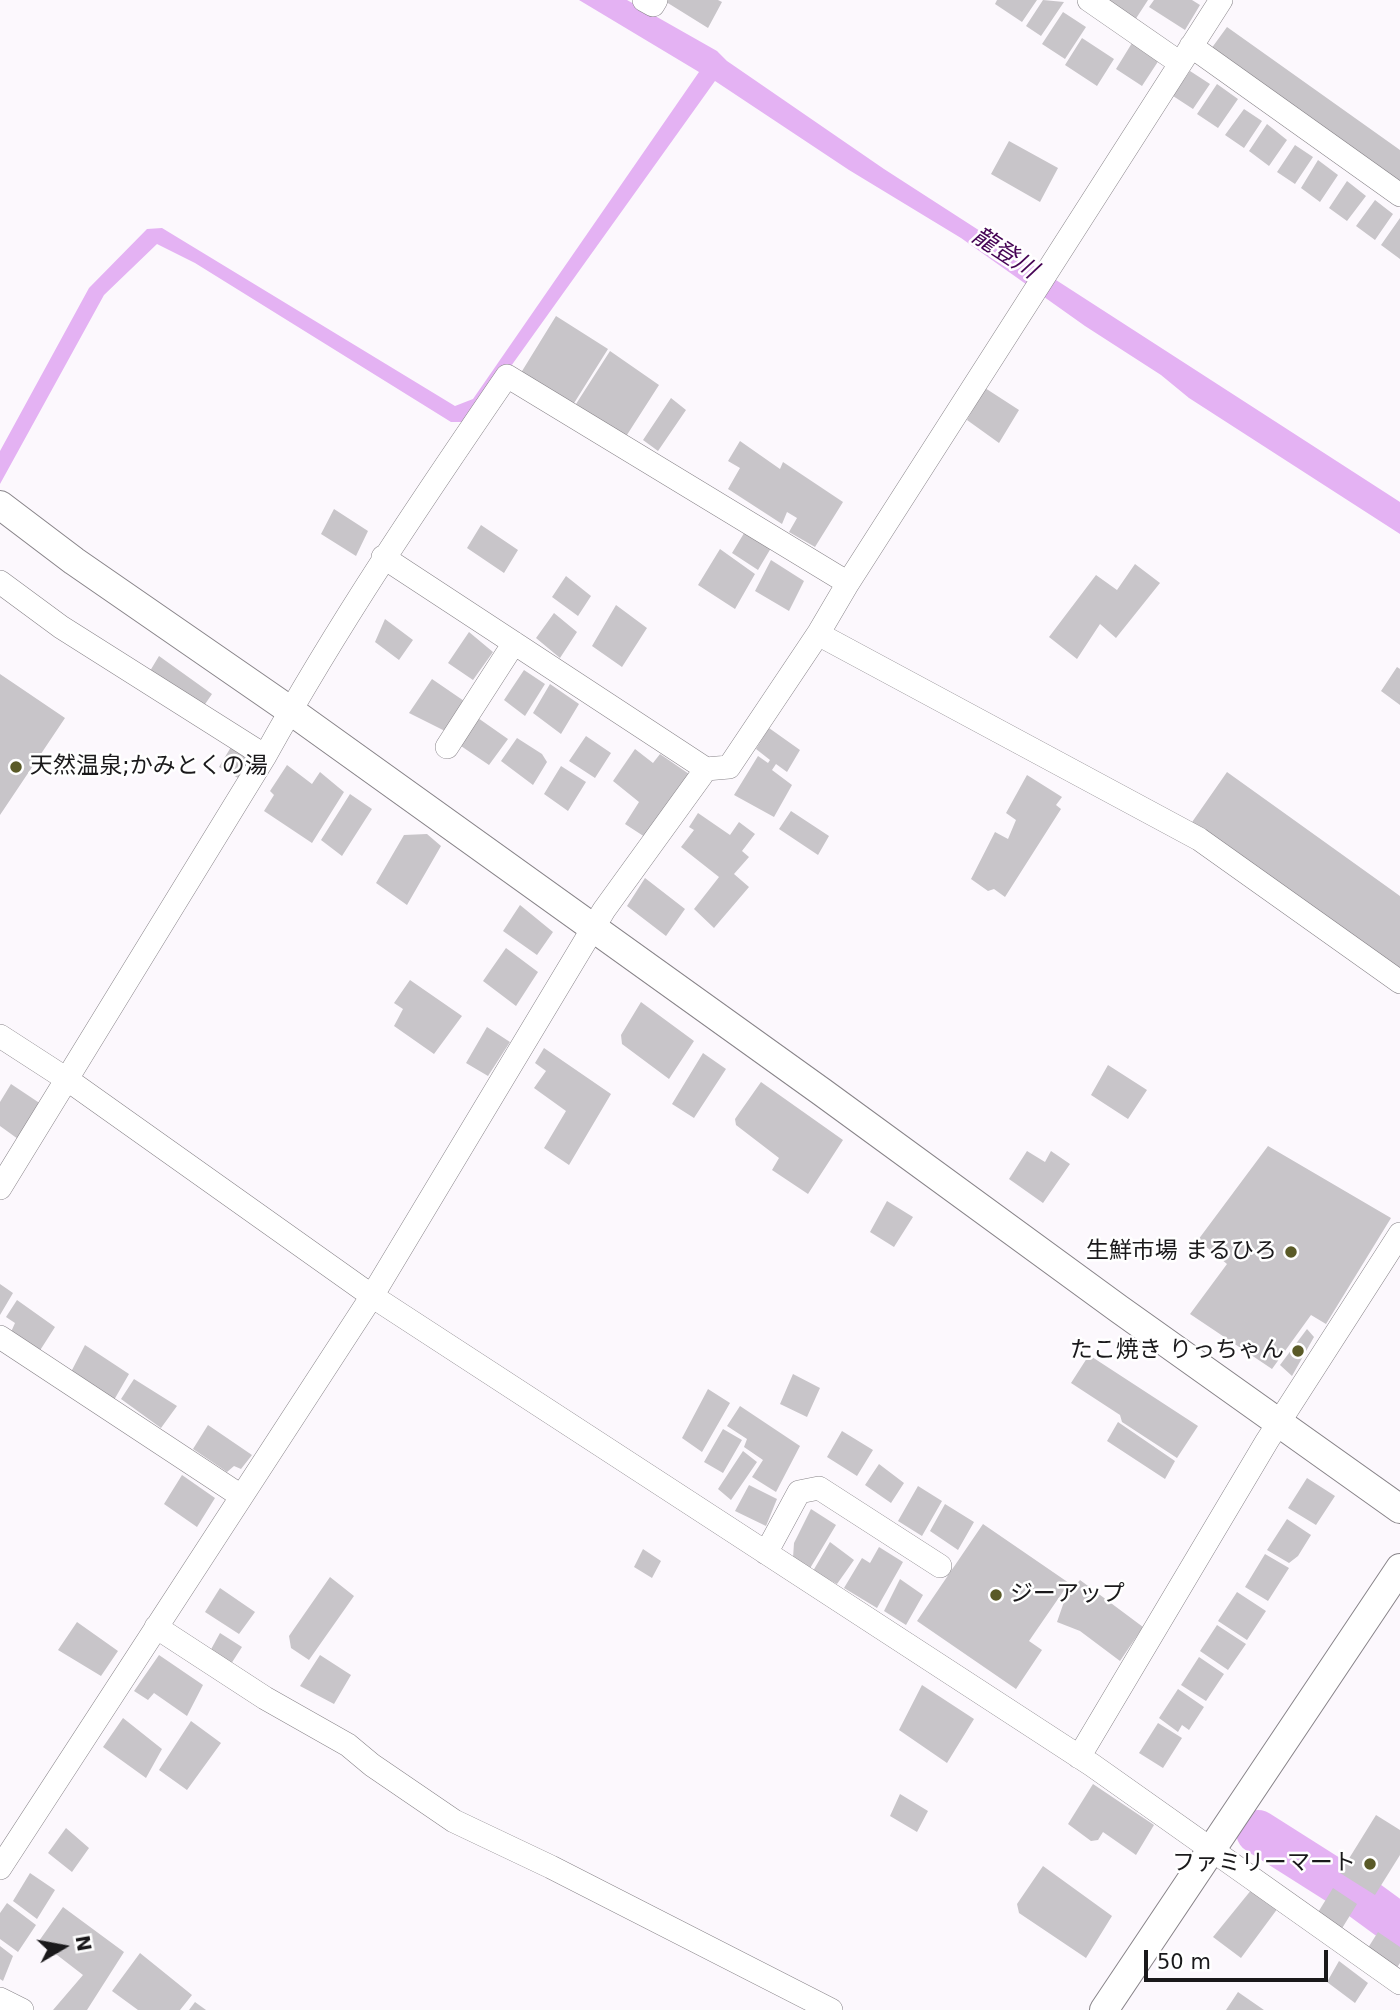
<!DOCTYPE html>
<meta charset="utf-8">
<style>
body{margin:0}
#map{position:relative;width:1400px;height:2010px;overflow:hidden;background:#fcf8fd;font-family:"DejaVu Sans",sans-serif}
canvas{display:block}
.north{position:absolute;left:28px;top:1912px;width:70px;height:70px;-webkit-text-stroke:5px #fff;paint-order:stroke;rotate:80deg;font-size:19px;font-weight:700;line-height:28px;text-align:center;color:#1a191b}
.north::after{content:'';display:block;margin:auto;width:24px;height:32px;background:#1a191b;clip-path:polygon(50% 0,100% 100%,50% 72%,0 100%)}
.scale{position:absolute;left:1144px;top:1950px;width:184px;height:32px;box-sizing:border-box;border:4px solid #1a191b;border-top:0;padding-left:9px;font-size:21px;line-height:24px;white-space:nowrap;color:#1a191b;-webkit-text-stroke:5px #fff;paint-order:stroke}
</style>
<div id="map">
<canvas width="1400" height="2010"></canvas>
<div class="north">N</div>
<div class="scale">50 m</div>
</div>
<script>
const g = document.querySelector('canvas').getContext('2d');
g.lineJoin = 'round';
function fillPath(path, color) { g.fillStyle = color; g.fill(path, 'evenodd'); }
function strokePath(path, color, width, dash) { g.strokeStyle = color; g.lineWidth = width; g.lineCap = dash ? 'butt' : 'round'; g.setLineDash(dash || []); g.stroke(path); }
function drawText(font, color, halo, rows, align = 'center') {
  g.font = font + ' "DejaVu Sans","Noto Sans JP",sans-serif'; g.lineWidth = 5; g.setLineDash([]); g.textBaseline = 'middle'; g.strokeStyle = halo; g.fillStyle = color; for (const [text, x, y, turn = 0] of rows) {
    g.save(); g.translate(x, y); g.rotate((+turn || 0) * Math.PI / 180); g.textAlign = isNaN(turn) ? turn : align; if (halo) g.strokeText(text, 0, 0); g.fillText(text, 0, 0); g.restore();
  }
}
fillPath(new Path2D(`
 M 579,0 L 627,0 L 717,51 L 727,61 L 884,169 L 1400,502 L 1400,534 L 1189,398 L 1161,375 L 1085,326 L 961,238 L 849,170 L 715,81 L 471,422 L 451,422 L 195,263 L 157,244 L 104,295 L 0,484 L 0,451 L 89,288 L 147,229 L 162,228 L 455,406 L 473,399 L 699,72 Z`), '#e4b2f3');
strokePath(new Path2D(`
 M 1258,1832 L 1359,1896 L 1400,1926`), '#e4b2f3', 44);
fillPath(new Path2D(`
 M 663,0 L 718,0 L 722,2 L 708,28 Z
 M 997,0 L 1037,0 L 1022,22 L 995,4 Z
 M 1043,0 L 1064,2 L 1041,36 L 1026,26 Z
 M 1110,0 L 1148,0 L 1135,20 L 1108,2 Z
 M 1154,0 L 1192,0 L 1200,5 L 1185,30 L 1149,7 Z
 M 1063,12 L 1086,27 L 1065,59 L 1042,44 Z
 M 1227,27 L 1400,150 L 1400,185 L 1211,49 Z
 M 1082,38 L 1114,59 L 1097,86 L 1065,65 Z
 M 1132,43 L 1159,60 L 1142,86 L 1116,69 Z
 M 1190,71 L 1210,84 L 1193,109 L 1173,96 Z
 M 1217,84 L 1238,99 L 1218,128 L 1197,114 Z
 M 1244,109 L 1262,121 L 1244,148 L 1225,135 Z
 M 1267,124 L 1287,140 L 1269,166 L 1249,151 Z
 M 1009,141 L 1058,168 L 1040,202 L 991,174 Z
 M 1295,145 L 1313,157 L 1295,184 L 1277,172 Z
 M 1318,160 L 1338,175 L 1320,202 L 1301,188 Z
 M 1347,181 L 1366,196 L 1347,221 L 1329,208 Z
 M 1375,200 L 1393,214 L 1375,240 L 1356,226 Z
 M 1400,218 L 1400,259 L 1381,245 Z
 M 556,316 L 608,349 L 571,408 L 519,376 Z
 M 610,351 L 659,385 L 625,438 L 576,404 Z
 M 985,388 L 1019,410 L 999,443 L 967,420 Z
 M 671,398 L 686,410 L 658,451 L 643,440 Z
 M 740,441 L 780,469 L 783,462 L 843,502 L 815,547 L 789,532 L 797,518 L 787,512 L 782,524 L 728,489 L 740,468 L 728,461 Z
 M 334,509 L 368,531 L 356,556 L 321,534 Z
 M 481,525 L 518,550 L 504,573 L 467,548 Z
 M 746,530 L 771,548 L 758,570 L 732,553 Z
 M 720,549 L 755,574 L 735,609 L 698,585 Z
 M 771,560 L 804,581 L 789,611 L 755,591 Z
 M 1135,564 L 1160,583 L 1116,638 L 1100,624 L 1077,659 L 1049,637 L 1096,575 L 1117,590 Z
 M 566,576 L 591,596 L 578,616 L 552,597 Z
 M 616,605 L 647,628 L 622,667 L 592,646 Z
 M 554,613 L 577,632 L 560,658 L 536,638 Z
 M 385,619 L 413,640 L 399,660 L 375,642 Z
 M 469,632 L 493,652 L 473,680 L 448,663 Z
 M 159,656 L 212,694 L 199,713 L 147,676 Z
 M 1397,667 L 1400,669 L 1400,705 L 1381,691 Z
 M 524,670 L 545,684 L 525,716 L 504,700 Z
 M 0,674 L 65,718 L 0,815 Z
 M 432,679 L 467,703 L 447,732 L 409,713 Z
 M 550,684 L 579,704 L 561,734 L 533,713 Z
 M 478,718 L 508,739 L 489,765 L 461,746 Z
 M 769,728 L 800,750 L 787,772 L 776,764 L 772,770 L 792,785 L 774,817 L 734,795 L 758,756 L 768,763 L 770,760 L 756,749 Z
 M 586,736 L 611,753 L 595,778 L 569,761 Z
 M 517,738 L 542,754 L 547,762 L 533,785 L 501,761 Z
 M 231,747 L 257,762 L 245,782 L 219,767 Z
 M 635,749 L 653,763 L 660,754 L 689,774 L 648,839 L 625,824 L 639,802 L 613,781 Z
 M 287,765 L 312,784 L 320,772 L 344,792 L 312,843 L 264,811 L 274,795 L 270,791 Z
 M 561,766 L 586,782 L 568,811 L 544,794 Z
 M 1227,772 L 1400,896 L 1400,973 L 1190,825 Z
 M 1027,775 L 1062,797 L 1056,805 L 1061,809 L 1005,897 L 994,889 L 988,891 L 971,879 L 995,832 L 1008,839 L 1016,820 L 1006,813 Z
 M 350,794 L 372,809 L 342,856 L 321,840 Z
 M 791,811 L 829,836 L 818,855 L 779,829 Z
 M 698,813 L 730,835 L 739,822 L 755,834 L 742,851 L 749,857 L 734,874 L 749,887 L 714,928 L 694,909 L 719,877 L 681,847 L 694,830 L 689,827 Z
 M 427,834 L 441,846 L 407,905 L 376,883 L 404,835 Z
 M 645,878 L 685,909 L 666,936 L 627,906 Z
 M 520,905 L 553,932 L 537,955 L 503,931 Z
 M 506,948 L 538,972 L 516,1006 L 483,981 Z
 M 410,980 L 462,1016 L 434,1054 L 394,1026 L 403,1009 L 394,1003 Z
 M 641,1002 L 694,1041 L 669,1079 L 622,1044 L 621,1035 Z
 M 487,1027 L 510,1042 L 488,1076 L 466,1063 Z
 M 544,1048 L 611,1094 L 569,1165 L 544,1148 L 566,1111 L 534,1088 L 546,1071 L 535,1063 Z
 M 703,1053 L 726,1069 L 694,1118 L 672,1104 Z
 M 1108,1065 L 1147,1090 L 1128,1119 L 1091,1095 Z
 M 761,1082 L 843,1140 L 808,1194 L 772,1170 L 779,1158 L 736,1125 L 735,1119 Z
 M 11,1084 L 41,1104 L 18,1139 L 0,1126 L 0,1102 Z
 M 1268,1146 L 1391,1218 L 1326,1324 L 1311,1315 L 1272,1369 L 1190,1314 L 1227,1264 L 1198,1240 Z
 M 1027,1151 L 1045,1162 L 1051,1151 L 1070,1164 L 1043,1203 L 1009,1179 Z
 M 887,1201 L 913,1217 L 894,1247 L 870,1232 Z
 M 0,1284 L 13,1293 L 0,1315 Z
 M 17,1300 L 55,1327 L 39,1352 L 11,1332 L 15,1323 L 6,1317 Z
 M 1307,1329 L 1314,1337 L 1292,1376 L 1280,1365 Z
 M 85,1345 L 129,1374 L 114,1400 L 71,1372 Z
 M 1089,1355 L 1198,1426 L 1177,1458 L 1122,1422 L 1120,1415 L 1071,1383 Z
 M 793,1374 L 820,1388 L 807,1417 L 780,1404 Z
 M 134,1379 L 177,1406 L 161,1428 L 121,1399 Z
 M 708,1389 L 730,1403 L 702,1452 L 682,1438 Z
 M 740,1406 L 800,1446 L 776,1492 L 752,1477 L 763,1460 L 744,1447 L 747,1439 L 727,1426 Z
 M 1118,1422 L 1175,1461 L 1165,1479 L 1107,1441 Z
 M 208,1425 L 252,1455 L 241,1469 L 234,1466 L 227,1472 L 193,1449 Z
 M 723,1429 L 742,1440 L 723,1473 L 704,1462 Z
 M 842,1431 L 873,1450 L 857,1476 L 827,1457 Z
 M 743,1451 L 757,1462 L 731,1500 L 718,1489 Z
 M 879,1464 L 904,1483 L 891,1503 L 865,1485 Z
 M 182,1475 L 215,1498 L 197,1527 L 164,1504 Z
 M 1307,1478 L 1335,1496 L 1316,1525 L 1288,1508 Z
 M 749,1485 L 777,1499 L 766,1526 L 735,1511 Z
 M 918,1486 L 942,1501 L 922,1536 L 898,1521 Z
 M 945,1504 L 974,1522 L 958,1550 L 930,1531 Z
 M 811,1509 L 836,1525 L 809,1570 L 793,1558 L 794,1543 Z
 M 1287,1519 L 1311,1535 L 1298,1556 L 1289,1563 L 1267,1550 Z
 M 983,1524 L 1069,1583 L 1029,1641 L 1042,1650 L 1016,1689 L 917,1621 Z
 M 830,1542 L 854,1560 L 837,1584 L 813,1571 Z
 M 879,1547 L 903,1562 L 877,1608 L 844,1588 L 862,1558 L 870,1563 Z
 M 643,1549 L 661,1561 L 652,1578 L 634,1567 Z
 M 1265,1554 L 1289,1568 L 1268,1601 L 1245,1587 Z
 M 330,1577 L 354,1596 L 309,1660 L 291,1648 L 289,1636 Z
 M 900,1579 L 923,1595 L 906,1625 L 884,1611 Z
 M 1080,1580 L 1143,1627 L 1120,1661 L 1080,1631 L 1057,1622 L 1066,1596 Z
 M 220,1588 L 255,1612 L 239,1634 L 205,1612 Z
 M 1237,1592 L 1266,1611 L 1247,1640 L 1218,1621 Z
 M 77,1622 L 118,1651 L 101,1676 L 58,1650 Z
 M 1217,1625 L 1246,1644 L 1228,1670 L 1200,1651 Z
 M 220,1633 L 242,1647 L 229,1667 L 209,1653 Z
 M 159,1655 L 203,1685 L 187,1716 L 154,1693 L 148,1700 L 134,1691 Z
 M 320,1655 L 351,1675 L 334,1704 L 300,1686 Z
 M 1199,1657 L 1224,1674 L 1206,1701 L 1181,1685 Z
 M 922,1685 L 974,1719 L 947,1763 L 899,1730 Z
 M 1178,1689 L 1204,1707 L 1189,1730 L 1182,1725 L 1178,1732 L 1159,1718 Z
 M 123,1718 L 162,1749 L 146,1778 L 103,1747 Z
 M 191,1721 L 221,1743 L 187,1790 L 159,1770 Z
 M 1158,1723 L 1182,1738 L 1163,1768 L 1139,1753 Z
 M 1093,1784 L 1154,1825 L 1136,1855 L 1103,1832 L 1098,1840 L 1091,1841 L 1068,1824 Z
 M 900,1794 L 928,1811 L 917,1832 L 890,1816 Z
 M 1376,1815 L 1400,1830 L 1400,1855 L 1375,1895 L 1340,1873 Z
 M 66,1828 L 89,1848 L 72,1872 L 48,1853 Z
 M 1043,1866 L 1112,1916 L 1086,1958 L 1019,1913 L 1017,1904 Z
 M 30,1873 L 55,1890 L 37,1919 L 13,1901 Z
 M 1333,1888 L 1357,1904 L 1341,1930 L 1317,1914 Z
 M 1252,1889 L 1278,1908 L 1241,1958 L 1213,1937 Z
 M 7,1903 L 36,1925 L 18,1952 L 0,1939 L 0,1913 Z
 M 63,1907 L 124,1952 L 87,2010 L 53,2010 L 83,1975 L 39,1941 Z
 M 1378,1932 L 1400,1947 L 1400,1963 L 1394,1972 L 1366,1951 Z
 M 0,1946 L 13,1956 L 3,1981 L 0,1979 Z
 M 140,1953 L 192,1995 L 180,2010 L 138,2010 L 112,1991 Z
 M 1339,1961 L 1368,1983 L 1355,2003 L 1327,1982 Z
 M 1238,1992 L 1264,2010 L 1226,2010 Z
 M 195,2002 L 206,2010 L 189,2010 Z`), '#c8c5c9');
const minor = new Path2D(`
 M 644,0 L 653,5 L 656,0
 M 1089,0 L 1180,63
 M 1191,46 L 1400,195
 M 383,557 L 706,769 L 729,767 L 818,634 L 848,583 L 1221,0
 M 0,582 L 61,627 L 265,756
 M 818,634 L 1199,839 L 1400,982
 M 447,747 L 514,643
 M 0,1036 L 68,1080 L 372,1296 L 1092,1765 L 1400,1983
 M 0,1188 L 265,756 C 338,624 422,500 507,376 L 848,583
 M 0,1337 L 241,1496
 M 766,1553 L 799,1492 L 819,1488 L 940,1566
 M 156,1627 L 265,1698 L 348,1745 L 372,1765 L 454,1821 L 551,1867 L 831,2010
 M 1079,1757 L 1267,1441 L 1400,1234
 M 0,1868 L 372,1296 L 604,910 L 706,769
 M 0,1999 L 22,2010`);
const tertiary = new Path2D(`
 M 0,505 L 74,561 L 291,711 L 822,1092 L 1119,1309 L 1400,1509
 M 1104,2010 L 1400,1568`);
strokePath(minor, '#888489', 24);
strokePath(tertiary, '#888489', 30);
strokePath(minor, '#fff', 23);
strokePath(tertiary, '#fff', 28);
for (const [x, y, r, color] of [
 [16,767,7,"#5a5a27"],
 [1291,1252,7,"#5a5a27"],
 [1298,1351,7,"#5a5a27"],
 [996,1595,7,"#5a5a27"],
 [1370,1864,7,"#5a5a27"]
]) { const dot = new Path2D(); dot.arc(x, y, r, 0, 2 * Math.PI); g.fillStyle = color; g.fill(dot); strokePath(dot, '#fff', 2.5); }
drawText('23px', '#1a191b', '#fff', [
 ["天然温泉;かみとくの湯",30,767,"left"],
 ["生鮮市場 まるひろ",1277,1252],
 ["たこ焼き りっちゃん",1284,1351],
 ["ジーアップ",1010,1595,"left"],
 ["ファミリーマート",1356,1864]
], 'right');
drawText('italic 24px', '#460555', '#fff', [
 ["龍登川",1004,254,33]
]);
</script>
